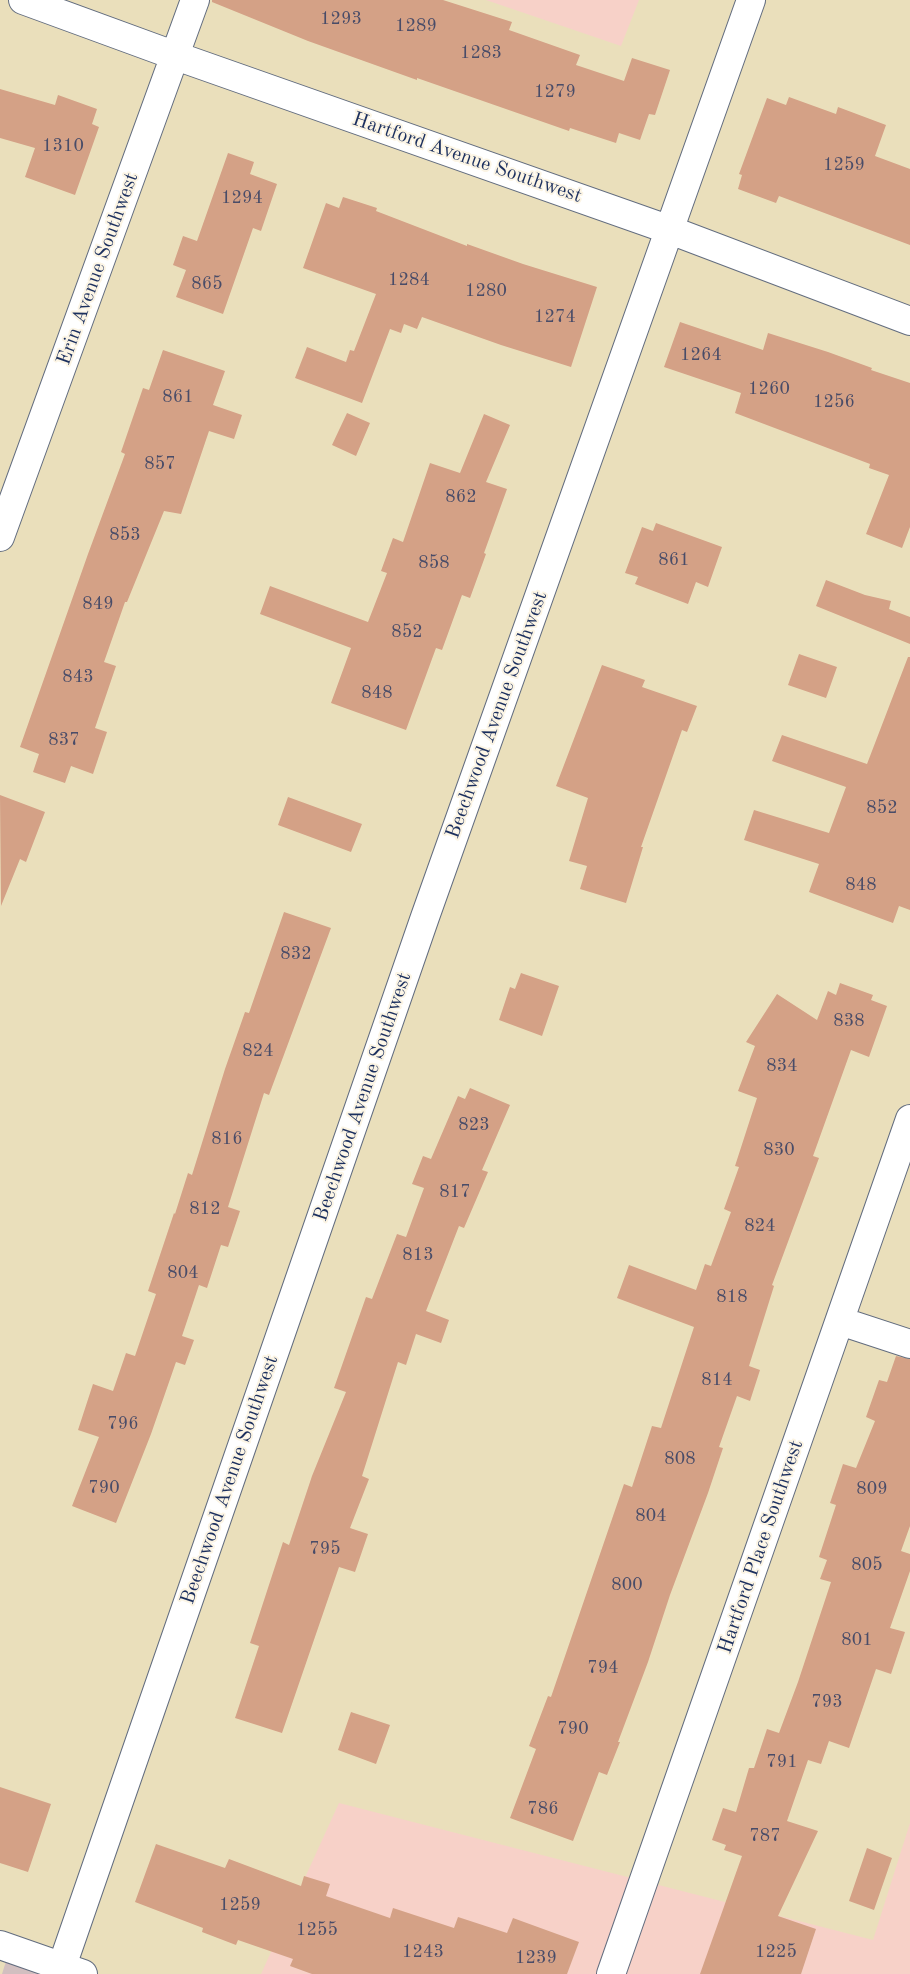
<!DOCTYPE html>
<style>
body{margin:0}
canvas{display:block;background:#eadfbb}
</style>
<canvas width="910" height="1974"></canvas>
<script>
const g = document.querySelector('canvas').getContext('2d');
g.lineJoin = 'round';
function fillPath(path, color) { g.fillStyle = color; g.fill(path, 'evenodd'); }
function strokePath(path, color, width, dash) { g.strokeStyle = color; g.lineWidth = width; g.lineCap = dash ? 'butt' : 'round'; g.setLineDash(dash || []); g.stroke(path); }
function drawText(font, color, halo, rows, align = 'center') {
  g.font = font + ' "Old Standard TT",serif'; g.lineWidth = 4; g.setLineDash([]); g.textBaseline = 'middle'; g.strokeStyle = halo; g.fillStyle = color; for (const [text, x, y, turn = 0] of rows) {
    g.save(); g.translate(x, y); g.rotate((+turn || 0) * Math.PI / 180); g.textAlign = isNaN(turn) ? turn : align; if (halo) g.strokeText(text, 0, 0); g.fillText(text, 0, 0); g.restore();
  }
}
fillPath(new Path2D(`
 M 486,0 L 639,0 L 621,46 Z
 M 339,1803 L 873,1940 L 910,1823 L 910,1974 L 261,1974 Z`), '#f7d1c8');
fillPath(new Path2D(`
 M 8,1955 L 84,1974 L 2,1974 Z`), '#d2bfc0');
fillPath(new Path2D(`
 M 212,0 L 443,0 L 512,22 L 509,30 L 580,55 L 576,65 L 624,81 L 632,58 L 670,70 L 655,115 L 649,114 L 640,140 L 619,133 L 616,143 L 570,128 L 569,131 L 417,78 L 417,80 L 308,41 L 212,2 Z
 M 0,89 L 55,105 L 58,95 L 97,109 L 92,124 L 99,127 L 75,195 L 25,177 L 35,148 L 0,138 Z
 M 789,97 L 836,114 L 838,107 L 886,125 L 875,156 L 910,169 L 910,245 L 779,196 L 776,203 L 738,189 L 742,175 L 739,174 L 767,98 L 786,105 Z
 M 228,153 L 254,162 L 250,174 L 277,184 L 261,231 L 253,228 L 223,314 L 176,297 L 186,270 L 173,265 L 183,236 L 197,241 Z
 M 343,197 L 377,208 L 376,211 L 467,246 L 467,244 L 523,264 L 597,287 L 571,367 L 501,345 L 422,317 L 417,329 L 404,324 L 401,333 L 390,329 L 362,403 L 295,378 L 307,347 L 346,362 L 350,350 L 354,351 L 376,294 L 303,268 L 326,203 L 339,208 Z
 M 680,322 L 763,350 L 768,333 L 828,352 L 872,368 L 871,370 L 910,383 L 910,527 L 902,548 L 866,534 L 889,475 L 869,468 L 870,464 L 735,413 L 741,393 L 664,367 Z
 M 163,350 L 225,371 L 213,405 L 242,415 L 234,439 L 209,431 L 181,514 L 164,511 L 127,602 L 125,602 L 104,662 L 116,666 L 95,728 L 107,732 L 93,774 L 71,766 L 65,783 L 33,772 L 39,754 L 20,747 L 88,554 L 125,454 L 121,452 L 143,388 L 149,390 Z
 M 347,413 L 370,423 L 356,456 L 332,445 Z
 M 484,414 L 510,425 L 486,482 L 507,489 L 484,553 L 486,554 L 470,598 L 462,595 L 442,650 L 436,648 L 406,730 L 331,703 L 351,648 L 260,614 L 270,586 L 368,622 L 387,573 L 381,571 L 393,538 L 403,542 L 430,463 L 460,473 Z
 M 656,523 L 722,547 L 708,587 L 696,582 L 688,604 L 635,584 L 638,577 L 625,573 L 642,527 L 653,531 Z
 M 826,580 L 865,595 L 891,601 L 889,609 L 910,617 L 910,644 L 816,606 Z
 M 799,654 L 837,667 L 826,698 L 788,685 Z
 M 908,657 L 910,657 L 910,910 L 899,906 L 893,923 L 809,892 L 819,864 L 744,840 L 754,810 L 829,833 L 846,787 L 772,761 L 782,735 L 867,764 Z
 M 602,665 L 645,680 L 642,687 L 697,706 L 687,732 L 682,730 L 641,847 L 643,847 L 626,903 L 580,889 L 587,866 L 569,861 L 588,798 L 556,786 Z
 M 0,795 L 45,812 L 26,862 L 20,859 L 1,906 Z
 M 288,797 L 362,824 L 351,852 L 278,825 Z
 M 284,912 L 331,928 L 269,1095 L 264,1093 L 228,1207 L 240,1211 L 228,1247 L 221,1245 L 207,1288 L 199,1285 L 182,1336 L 194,1340 L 185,1365 L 176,1362 L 151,1434 L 116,1523 L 72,1506 L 99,1437 L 78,1430 L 93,1384 L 113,1391 L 126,1353 L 135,1356 L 156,1294 L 148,1291 L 174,1213 L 175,1214 L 188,1173 L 192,1175 L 225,1069 L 245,1012 L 249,1013 Z
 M 521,973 L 559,986 L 542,1036 L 499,1020 L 510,987 L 515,989 Z
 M 840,983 L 873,995 L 871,1000 L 887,1006 L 869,1057 L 851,1050 L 813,1156 L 819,1158 L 772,1285 L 774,1286 L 749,1366 L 760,1370 L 750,1401 L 737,1396 L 719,1447 L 723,1448 L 708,1493 L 670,1595 L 648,1662 L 618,1742 L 620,1742 L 607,1775 L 599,1772 L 573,1841 L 510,1818 L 536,1749 L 529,1746 L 548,1696 L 551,1697 L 624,1484 L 632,1487 L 652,1426 L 661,1428 L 694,1327 L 617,1298 L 629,1265 L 696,1290 L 705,1264 L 711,1266 L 731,1212 L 724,1209 L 739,1167 L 735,1166 L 757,1098 L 738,1091 L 755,1046 L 746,1042 L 777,994 L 817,1020 L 828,991 L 836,995 Z
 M 470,1088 L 510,1105 L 482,1170 L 488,1172 L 464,1228 L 459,1226 L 426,1311 L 449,1320 L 441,1343 L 416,1334 L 406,1365 L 398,1362 L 362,1476 L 369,1479 L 350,1528 L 368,1534 L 355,1572 L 339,1567 L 282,1733 L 235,1718 L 259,1646 L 250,1643 L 283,1542 L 289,1545 L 312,1476 L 346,1392 L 334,1388 L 366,1297 L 372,1299 L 397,1234 L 406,1237 L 424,1188 L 412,1184 L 423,1156 L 431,1159 L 458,1096 L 465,1099 Z
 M 896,1356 L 910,1359 L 910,1526 L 901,1551 L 910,1554 L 910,1571 L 890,1628 L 905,1632 L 891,1674 L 876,1669 L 849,1748 L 829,1741 L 821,1764 L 808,1760 L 787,1821 L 818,1831 L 778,1916 L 816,1929 L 801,1974 L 700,1974 L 742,1856 L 724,1850 L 726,1845 L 712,1840 L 723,1808 L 736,1812 L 749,1768 L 754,1768 L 767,1729 L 779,1733 L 798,1682 L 831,1582 L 820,1579 L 827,1560 L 819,1557 L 836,1505 L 830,1503 L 843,1464 L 856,1468 L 875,1421 L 866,1417 L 879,1380 L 887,1382 Z
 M 351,1712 L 390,1725 L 376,1764 L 338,1750 Z
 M 0,1787 L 51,1804 L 28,1872 L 0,1863 Z
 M 156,1844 L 225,1868 L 229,1859 L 301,1886 L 304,1876 L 330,1884 L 326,1896 L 390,1918 L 393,1908 L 454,1928 L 458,1917 L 507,1933 L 513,1918 L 579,1942 L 567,1974 L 312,1974 L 290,1966 L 293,1959 L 238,1940 L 236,1945 L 202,1932 L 203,1928 L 135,1902 Z
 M 867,1848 L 892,1858 L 874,1910 L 849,1901 Z`), '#d4a186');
const street = new Path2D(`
 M 23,0 L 176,56 L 670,230 L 910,321
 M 0,537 L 195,0
 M 840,1321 L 910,1344
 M 0,1945 L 83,1974
 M 62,1966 L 425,917 L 751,0
 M 611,1974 L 910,1119`);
strokePath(street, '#636d7f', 30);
strokePath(street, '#fff', 28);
drawText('18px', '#494c68', null, [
 ["1293",341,19],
 ["1289",416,26],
 ["1283",481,53],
 ["1279",555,92],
 ["1310",63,146],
 ["1259",844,165],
 ["1294",242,198],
 ["1284",409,280],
 ["865",207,284],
 ["1280",486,291],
 ["1274",555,317],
 ["1264",701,355],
 ["1260",769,389],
 ["861",178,397],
 ["1256",834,402],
 ["857",160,464],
 ["862",461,497],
 ["853",125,535],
 ["861",674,560],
 ["858",434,563],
 ["849",98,604],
 ["852",407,632],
 ["843",78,677],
 ["848",377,693],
 ["837",64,740],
 ["852",882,808],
 ["848",861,885],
 ["832",296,954],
 ["838",849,1021],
 ["824",258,1051],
 ["834",782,1066],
 ["823",474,1125],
 ["816",227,1139],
 ["830",779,1150],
 ["817",455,1192],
 ["812",205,1209],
 ["824",760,1226],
 ["813",418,1255],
 ["804",183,1273],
 ["818",732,1297],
 ["814",717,1380],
 ["796",123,1424],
 ["808",680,1459],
 ["790",104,1488],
 ["809",872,1489],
 ["804",651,1516],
 ["795",325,1549],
 ["805",867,1565],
 ["800",627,1585],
 ["801",857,1640],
 ["794",603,1668],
 ["793",827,1702],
 ["790",573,1729],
 ["791",782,1762],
 ["786",543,1809],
 ["787",765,1836],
 ["1259",240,1905],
 ["1255",317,1930],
 ["1243",423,1952],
 ["1225",776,1952],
 ["1239",536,1958]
]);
drawText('20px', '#1b2f5e', '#fcf5e5', [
 ["Hartford Avenue Southwest",467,158,19],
 ["Erin Avenue Southwest",98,269,-70],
 ["Beechwood Avenue Southwest",497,715,-70],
 ["Beechwood Avenue Southwest",363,1097,-71],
 ["Beechwood Avenue Southwest",230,1480,-71],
 ["Hartford Place Southwest",761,1547,-71]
]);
</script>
